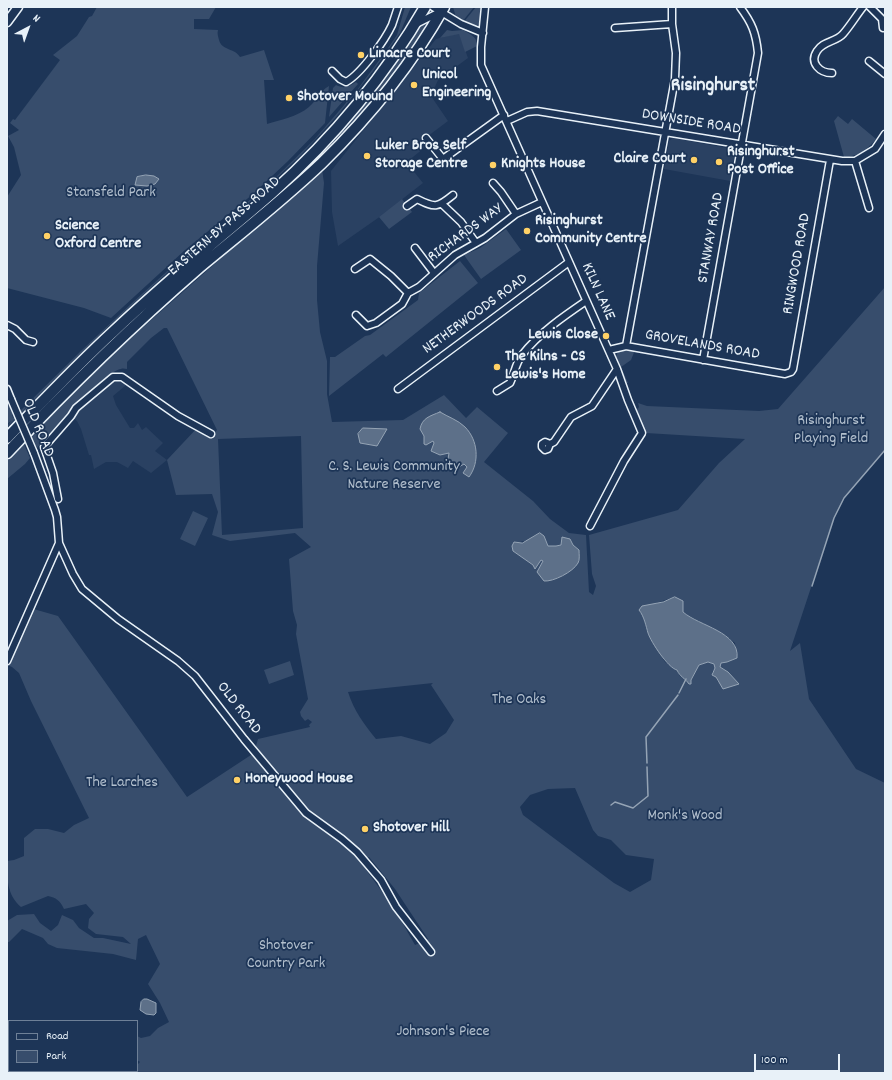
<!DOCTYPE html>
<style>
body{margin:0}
#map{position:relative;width:892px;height:1080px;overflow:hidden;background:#1d3557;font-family:Dekko,sans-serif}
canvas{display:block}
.frame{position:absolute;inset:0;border:8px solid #e8f1f8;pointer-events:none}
.legend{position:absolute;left:8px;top:1020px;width:130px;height:52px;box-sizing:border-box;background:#1d3557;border:1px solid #6e8097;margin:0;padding:5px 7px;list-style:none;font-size:12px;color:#e8f1f8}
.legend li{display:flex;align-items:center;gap:8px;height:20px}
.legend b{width:20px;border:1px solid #6e8097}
.north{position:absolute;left:8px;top:8px;width:40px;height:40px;-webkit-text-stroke:3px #1d3557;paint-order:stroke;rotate:41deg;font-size:11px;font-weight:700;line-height:16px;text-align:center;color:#e8f1f8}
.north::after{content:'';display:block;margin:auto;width:14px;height:18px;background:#e8f1f8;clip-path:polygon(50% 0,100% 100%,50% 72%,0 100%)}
.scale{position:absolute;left:754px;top:1054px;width:86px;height:18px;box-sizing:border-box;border:2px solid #e8f1f8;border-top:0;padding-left:5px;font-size:12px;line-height:14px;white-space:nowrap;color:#e8f1f8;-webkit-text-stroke:3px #1d3557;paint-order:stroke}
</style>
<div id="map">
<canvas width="892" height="1080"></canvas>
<div class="frame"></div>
<ul class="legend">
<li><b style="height:5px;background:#1d3557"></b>Road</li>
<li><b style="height:11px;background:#374d6c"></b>Park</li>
</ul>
<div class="north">N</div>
<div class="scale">100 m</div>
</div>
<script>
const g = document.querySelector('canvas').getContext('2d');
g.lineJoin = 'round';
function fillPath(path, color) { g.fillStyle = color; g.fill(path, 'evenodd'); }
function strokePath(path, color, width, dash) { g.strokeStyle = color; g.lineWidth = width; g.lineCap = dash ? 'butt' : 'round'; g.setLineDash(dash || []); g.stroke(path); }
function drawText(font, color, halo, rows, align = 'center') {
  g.font = font + ' Dekko,sans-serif'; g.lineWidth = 3.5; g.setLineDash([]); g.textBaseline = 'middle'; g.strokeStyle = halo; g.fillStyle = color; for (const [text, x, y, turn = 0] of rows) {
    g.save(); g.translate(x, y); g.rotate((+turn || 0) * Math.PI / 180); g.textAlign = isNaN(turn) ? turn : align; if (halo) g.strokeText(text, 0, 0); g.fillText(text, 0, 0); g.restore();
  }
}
fillPath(new Path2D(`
 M 459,33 L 468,58 L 438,80 L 431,96 L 448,121 L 428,136 L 429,144 L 408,161 L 407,163 L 423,183 L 378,218 L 338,246 L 332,212 L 331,171 L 436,39 Z
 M 673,138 L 727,148 L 734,150 L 735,153 L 730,181 L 664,169 L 669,141 Z
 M 113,377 L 125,380 L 125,386 L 113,396 L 116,405 L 130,428 L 134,428 L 138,423 L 142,430 L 146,427 L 163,443 L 155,451 L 167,460 L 151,473 L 133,461 L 128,468 L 117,462 L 106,462 L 94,469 L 91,455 L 89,455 L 81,429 L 77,421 L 71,416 Z`), '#2a4162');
fillPath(new Path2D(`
 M 97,7 L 118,7 L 120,8 L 123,7 L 216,7 L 209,19 L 194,19 L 194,29 L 218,30 C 217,34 218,36 219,40 C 222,51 235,48 240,57 L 264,50 L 274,80 L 264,80 L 267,124 C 280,120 297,117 309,107 C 316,101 320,91 329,86 L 325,123 L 288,161 L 253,194 L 184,251 L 111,318 L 84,308 L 7,288 L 7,197 L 21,175 L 14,147 L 8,136 L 19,130 L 10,123 L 13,119 L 15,120 L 60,60 L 53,55 L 77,36 L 89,17 L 92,16 Z
 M 405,7 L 411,7 L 400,33 L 373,71 L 337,116 L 300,156 L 262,191 L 179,262 L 110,325 L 7,427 L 11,421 L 7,424 L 7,406 L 10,404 L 13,418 L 82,350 L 132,303 L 174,265 L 272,181 L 314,140 L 357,90 L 386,51 L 397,35 Z
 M 453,7 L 474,7 L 462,22 L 456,17 Z
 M 476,7 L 483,7 C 481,22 481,31 463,23 Z
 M 428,20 L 424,26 L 427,28 L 407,58 L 367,109 L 325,155 L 324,151 L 334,140 L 332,137 L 404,48 L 422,24 Z
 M 447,30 L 452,31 L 463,30 C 470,34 478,37 477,46 L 465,52 L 459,34 L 440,38 Z
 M 356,82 L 358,84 L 329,117 L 333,88 L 336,85 C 344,89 348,87 356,82 Z
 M 838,116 L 848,124 L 852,119 L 876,139 C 868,149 858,157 844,157 L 834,121 Z
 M 330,139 L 332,141 L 322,151 L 324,156 L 47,406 L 45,405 L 79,369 Z
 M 322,169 L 324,183 L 317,266 L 317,300 L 320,332 L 327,361 L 327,394 L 332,422 L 403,420 L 444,395 L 466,418 L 477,407 L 508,433 L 484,462 L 533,501 L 550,519 L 569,533 L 586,535 L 589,592 L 593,595 L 596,586 L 592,574 L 589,535 L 678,510 L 719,463 L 745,439 L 646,433 L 636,411 L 639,407 L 638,403 L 647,406 L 759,411 L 778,409 L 885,287 L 885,450 L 844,498 L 834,518 L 790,651 L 800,643 L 809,699 L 856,769 L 885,783 L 885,1073 L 120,1073 L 128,1071 L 137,1071 L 137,1065 L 140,1062 L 137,1060 L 137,1036 L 141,1038 L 150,1036 L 158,1028 L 169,1022 L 160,1003 L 148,984 L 160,964 L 146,935 L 138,939 L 136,960 L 113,954 L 57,948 L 48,944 L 43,938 L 22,929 L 9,942 L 7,942 L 7,921 L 17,915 L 34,914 L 40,923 L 51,931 L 58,925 L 62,915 L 73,920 L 79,928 L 94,938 L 103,938 L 131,944 L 123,937 L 96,934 L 88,928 L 89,919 L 94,913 L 86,904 L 64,909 C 60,900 56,898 48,896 L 21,907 C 7,895 7,879 7,861 L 14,860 L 24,856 L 24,838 L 35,829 L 48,829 L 64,833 L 74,825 L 89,818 L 31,701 L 19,673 L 12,667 L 7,665 L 7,661 L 30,608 L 58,616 L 187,797 L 254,753 L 258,739 L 310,727 L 309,725 L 312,722 L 308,719 L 305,721 L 301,716 L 300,712 L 308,699 L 296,634 L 297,625 L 293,611 L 289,559 L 311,547 L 295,533 L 230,541 L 212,535 L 218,512 L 212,494 L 176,495 L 167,460 L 198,427 L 211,436 L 217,430 L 167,328 L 164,328 L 151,338 L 127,362 L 127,369 C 125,369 123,368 121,369 C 105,371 50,433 37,448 L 31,434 L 124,344 ZM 301,436 L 303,528 L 222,535 L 218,439 ZM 544,536 L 548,546 L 556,546 L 561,545 L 561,539 L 570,539 L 573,545 L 579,550 L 556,578 L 551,580 L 537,572 L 543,561 L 541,560 L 535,569 L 533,565 L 513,551 L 514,542 C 525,543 533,537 544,536 ZM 675,597 L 683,612 L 689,616 L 725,635 L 735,643 L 737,658 L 727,662 L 721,663 L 720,667 L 728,672 L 738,684 L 718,682 L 716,677 L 712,673 L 715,668 L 714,664 L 708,662 L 699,665 L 689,684 L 686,679 L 680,676 L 677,670 L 665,662 L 648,634 L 642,613 L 653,604 ZM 433,683 L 431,685 L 454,720 L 446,733 L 430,744 L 401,736 L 376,739 C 364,724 354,711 348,692 ZM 575,788 L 593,830 L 598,836 L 611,840 L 626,855 L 654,859 L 651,880 L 630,892 L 614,883 L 523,815 L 520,807 L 530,795 L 548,789 ZM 369,857 L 395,889 L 428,939 L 415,945 L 394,908 L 361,863 Z
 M 402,199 L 412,212 L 389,229 L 379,217 Z
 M 506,229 L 521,250 L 481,279 L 464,255 L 480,248 Z
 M 460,261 L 478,283 L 386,357 L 383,354 L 329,396 L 330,357 L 335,357 L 365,336 L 370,335 L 418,300 L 419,293 Z
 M 623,348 L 635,350 L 631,360 L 621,367 L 628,383 L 627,383 L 615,358 L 618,352 Z
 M 23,442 L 30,458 L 25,464 L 7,479 L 7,459 Z
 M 193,511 L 208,518 L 195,546 L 180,539 Z
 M 290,661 L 294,675 L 269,684 L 264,670 Z`), '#374d6c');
const water = new Path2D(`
 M 146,175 L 154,176 L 159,179 L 155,184 L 147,186 L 135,185 L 137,177 Z
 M 440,412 C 448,417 458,420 465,427 C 478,440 480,462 469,477 L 463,473 L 467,467 L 464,464 L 459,467 L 453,465 L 451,461 L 448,459 L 449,453 L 440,455 L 431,451 L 434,443 L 433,441 L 426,445 L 424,444 L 424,436 L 420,429 C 422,418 430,416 440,412 Z
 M 363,428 L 387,429 L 377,446 L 360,443 L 358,434 Z
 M 540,533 L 544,536 L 548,546 L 556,546 L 561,545 L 562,537 L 570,539 L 573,545 L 579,550 C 579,554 580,560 578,563 C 573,572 553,582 544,581 L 537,572 L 543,561 L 541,560 L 535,569 L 533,565 L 513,551 L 512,546 L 514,542 L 522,543 Z
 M 675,597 L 683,601 L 683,612 C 699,626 740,632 737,658 L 727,662 L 721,663 L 720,667 L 728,672 L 739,684 L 723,689 L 716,677 L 712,675 L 715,668 L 714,664 L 708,662 L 699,665 L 691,680 L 691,684 L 689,684 C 685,678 680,677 677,670 C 668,668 651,642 648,633 C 646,626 644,616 639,610 L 642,606 L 663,602 Z
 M 144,999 L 147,999 L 156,1003 L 156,1013 L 154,1015 L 146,1014 L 140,1010 L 141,1002 Z`);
fillPath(water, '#5d7089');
strokePath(water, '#95a4b5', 1);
strokePath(new Path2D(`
 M 812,586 L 834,518 L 844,498 L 885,450
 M 679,693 L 686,679
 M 647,763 L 646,737 L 678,695
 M 611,805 L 615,802 L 633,808 L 648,796 L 647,767`), '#95a4b5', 1.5);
const minor = new Path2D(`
 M 433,7 L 461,24 L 483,33
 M 485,7 L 481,47 L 481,65 L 617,369 L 628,400 L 642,433 L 624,461 L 590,526
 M 870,7 L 882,19 L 883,28
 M 416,24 L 440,12
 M 615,28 L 672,24
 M 869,61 L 885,74
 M 332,71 L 340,79 L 346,82 C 361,74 385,40 392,25 C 394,19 396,13 398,7
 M 832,73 C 820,73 809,63 817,51 C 823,41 836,42 843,34 C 850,26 856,16 863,7
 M 507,121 L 527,112 L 537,111 L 842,161 L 855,161 L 875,149 L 885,134
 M 426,138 L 443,159 L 504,115
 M 855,161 L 869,208
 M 493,183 L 501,192 L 516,214
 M 442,204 L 461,222 L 476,243
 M 407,206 L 417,199 C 435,208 437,208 453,195
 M 415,248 L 434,273
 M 355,269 L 370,259 L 391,276 L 408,293
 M 356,315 L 367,326 L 376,323 L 402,304 L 408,293 L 419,287 L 455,255 L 485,238 L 516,214 L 542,202
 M 7,325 L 15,329 L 26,340 L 33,342
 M 626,346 L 675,79 L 676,53 L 672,24 L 672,7
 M 609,350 L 626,346 L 785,374 L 791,372 L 793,369 L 830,160
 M 703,360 L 758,53 C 756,33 752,23 740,7
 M 7,389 L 11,399
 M 398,389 L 569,262
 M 497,391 L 510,383 C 514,375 516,362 522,355 C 539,333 564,316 586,301
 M 550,444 L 545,442 L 542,444 L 542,447 L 545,450 L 548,449 L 550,444 L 554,442 L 571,417 L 592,406 L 617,369
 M 34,453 L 55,510 L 57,517 L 59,543 L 73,574 L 82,589 L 118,619 L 178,661 L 195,676 L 244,739 L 306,813 L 342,839 L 357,852 L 381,880 L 396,907 L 431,952
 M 58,499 L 53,473 L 44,447 L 71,416 L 76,408 L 113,377 L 122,377 L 178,416 L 211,434
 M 7,661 L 59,543`);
const tertiary = new Path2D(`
 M 7,22 L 18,7`);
const trunk = new Path2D(`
 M 7,438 C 42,402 77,365 114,331 C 139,307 165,285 191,262 C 217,239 245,217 272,193 C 331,140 385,76 425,7
 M 7,453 C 68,388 133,325 200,267 C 241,233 283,200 322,163 C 369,117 412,64 444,7`);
strokePath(minor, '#e8f1f8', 9);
strokePath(tertiary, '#e8f1f8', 11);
strokePath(trunk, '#e8f1f8', 13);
strokePath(minor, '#1d3557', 6);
strokePath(tertiary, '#1d3557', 8);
strokePath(trunk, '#1d3557', 10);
const minorBridge = new Path2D(`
 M 11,399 L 34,453`);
strokePath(minorBridge, '#e8f1f8', 9, []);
strokePath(minorBridge, '#1d3557', 6);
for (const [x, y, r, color] of [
 [361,55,4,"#ffd166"],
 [414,85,4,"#ffd166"],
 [289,98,4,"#ffd166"],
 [367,156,4,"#ffd166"],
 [694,160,4,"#ffd166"],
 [719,162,4,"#ffd166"],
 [493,165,4,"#ffd166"],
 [527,231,4,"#ffd166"],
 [47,236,4,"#ffd166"],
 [606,336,4,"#ffd166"],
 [497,367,4,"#ffd166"],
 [237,780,4,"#ffd166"],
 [365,829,4,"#ffd166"]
]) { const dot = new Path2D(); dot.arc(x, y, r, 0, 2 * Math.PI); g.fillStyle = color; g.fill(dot); strokePath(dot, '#1d3557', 1.5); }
drawText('bold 16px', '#e8f1f8', '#1d3557', [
 ["Linacre Court",369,55],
 ["Unicol",422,76],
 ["Engineering",422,94],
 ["Shotover Mound",297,98],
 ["Luker Bros Self",375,147],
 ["Storage Centre",375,165],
 ["Risinghurst",727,153],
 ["Post Office",727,171],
 ["Claire Court",686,160,"right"],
 ["Knights House",501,165],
 ["Risinghurst",535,222],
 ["Community Centre",535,240],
 ["Science",55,227],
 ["Oxford Centre",55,245],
 ["Lewis Close",598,336,"right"],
 ["The Kilns - CS",505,358],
 ["Lewis's Home",505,376],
 ["Honeywood House",245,780],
 ["Shotover Hill",373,829]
], 'left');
drawText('16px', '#e8f1f8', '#1d3557', [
 ["DOWNSIDE ROAD",691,123,9],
 ["EASTERN BY-PASS ROAD",225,227,-41],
 ["RICHARDS WAY",466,234,-36],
 ["STANWAY ROAD",712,238,-80],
 ["RINGWOOD ROAD",798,264,-80],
 ["KILN LANE",597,292,66],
 ["NETHERWOODS ROAD",476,315,-36],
 ["GROVELANDS ROAD",702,346,10],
 ["OLD ROAD",37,428,68],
 ["OLD ROAD",238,709,52]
]);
drawText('16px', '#b3c0ce', '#1d3557', [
 ["Stansfeld Park",111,194],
 ["Risinghurst",831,422],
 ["Playing Field",831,440],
 ["C. S. Lewis Community",394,468],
 ["Nature Reserve",394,486],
 ["The Oaks",519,701],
 ["The Larches",122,784],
 ["Monk's Wood",685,817],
 ["Shotover",286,947],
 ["Country Park",286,965],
 ["Johnson's Piece",443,1033]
]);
drawText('bold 20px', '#e8f1f8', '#1d3557', [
 ["Risinghurst",713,87]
]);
</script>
